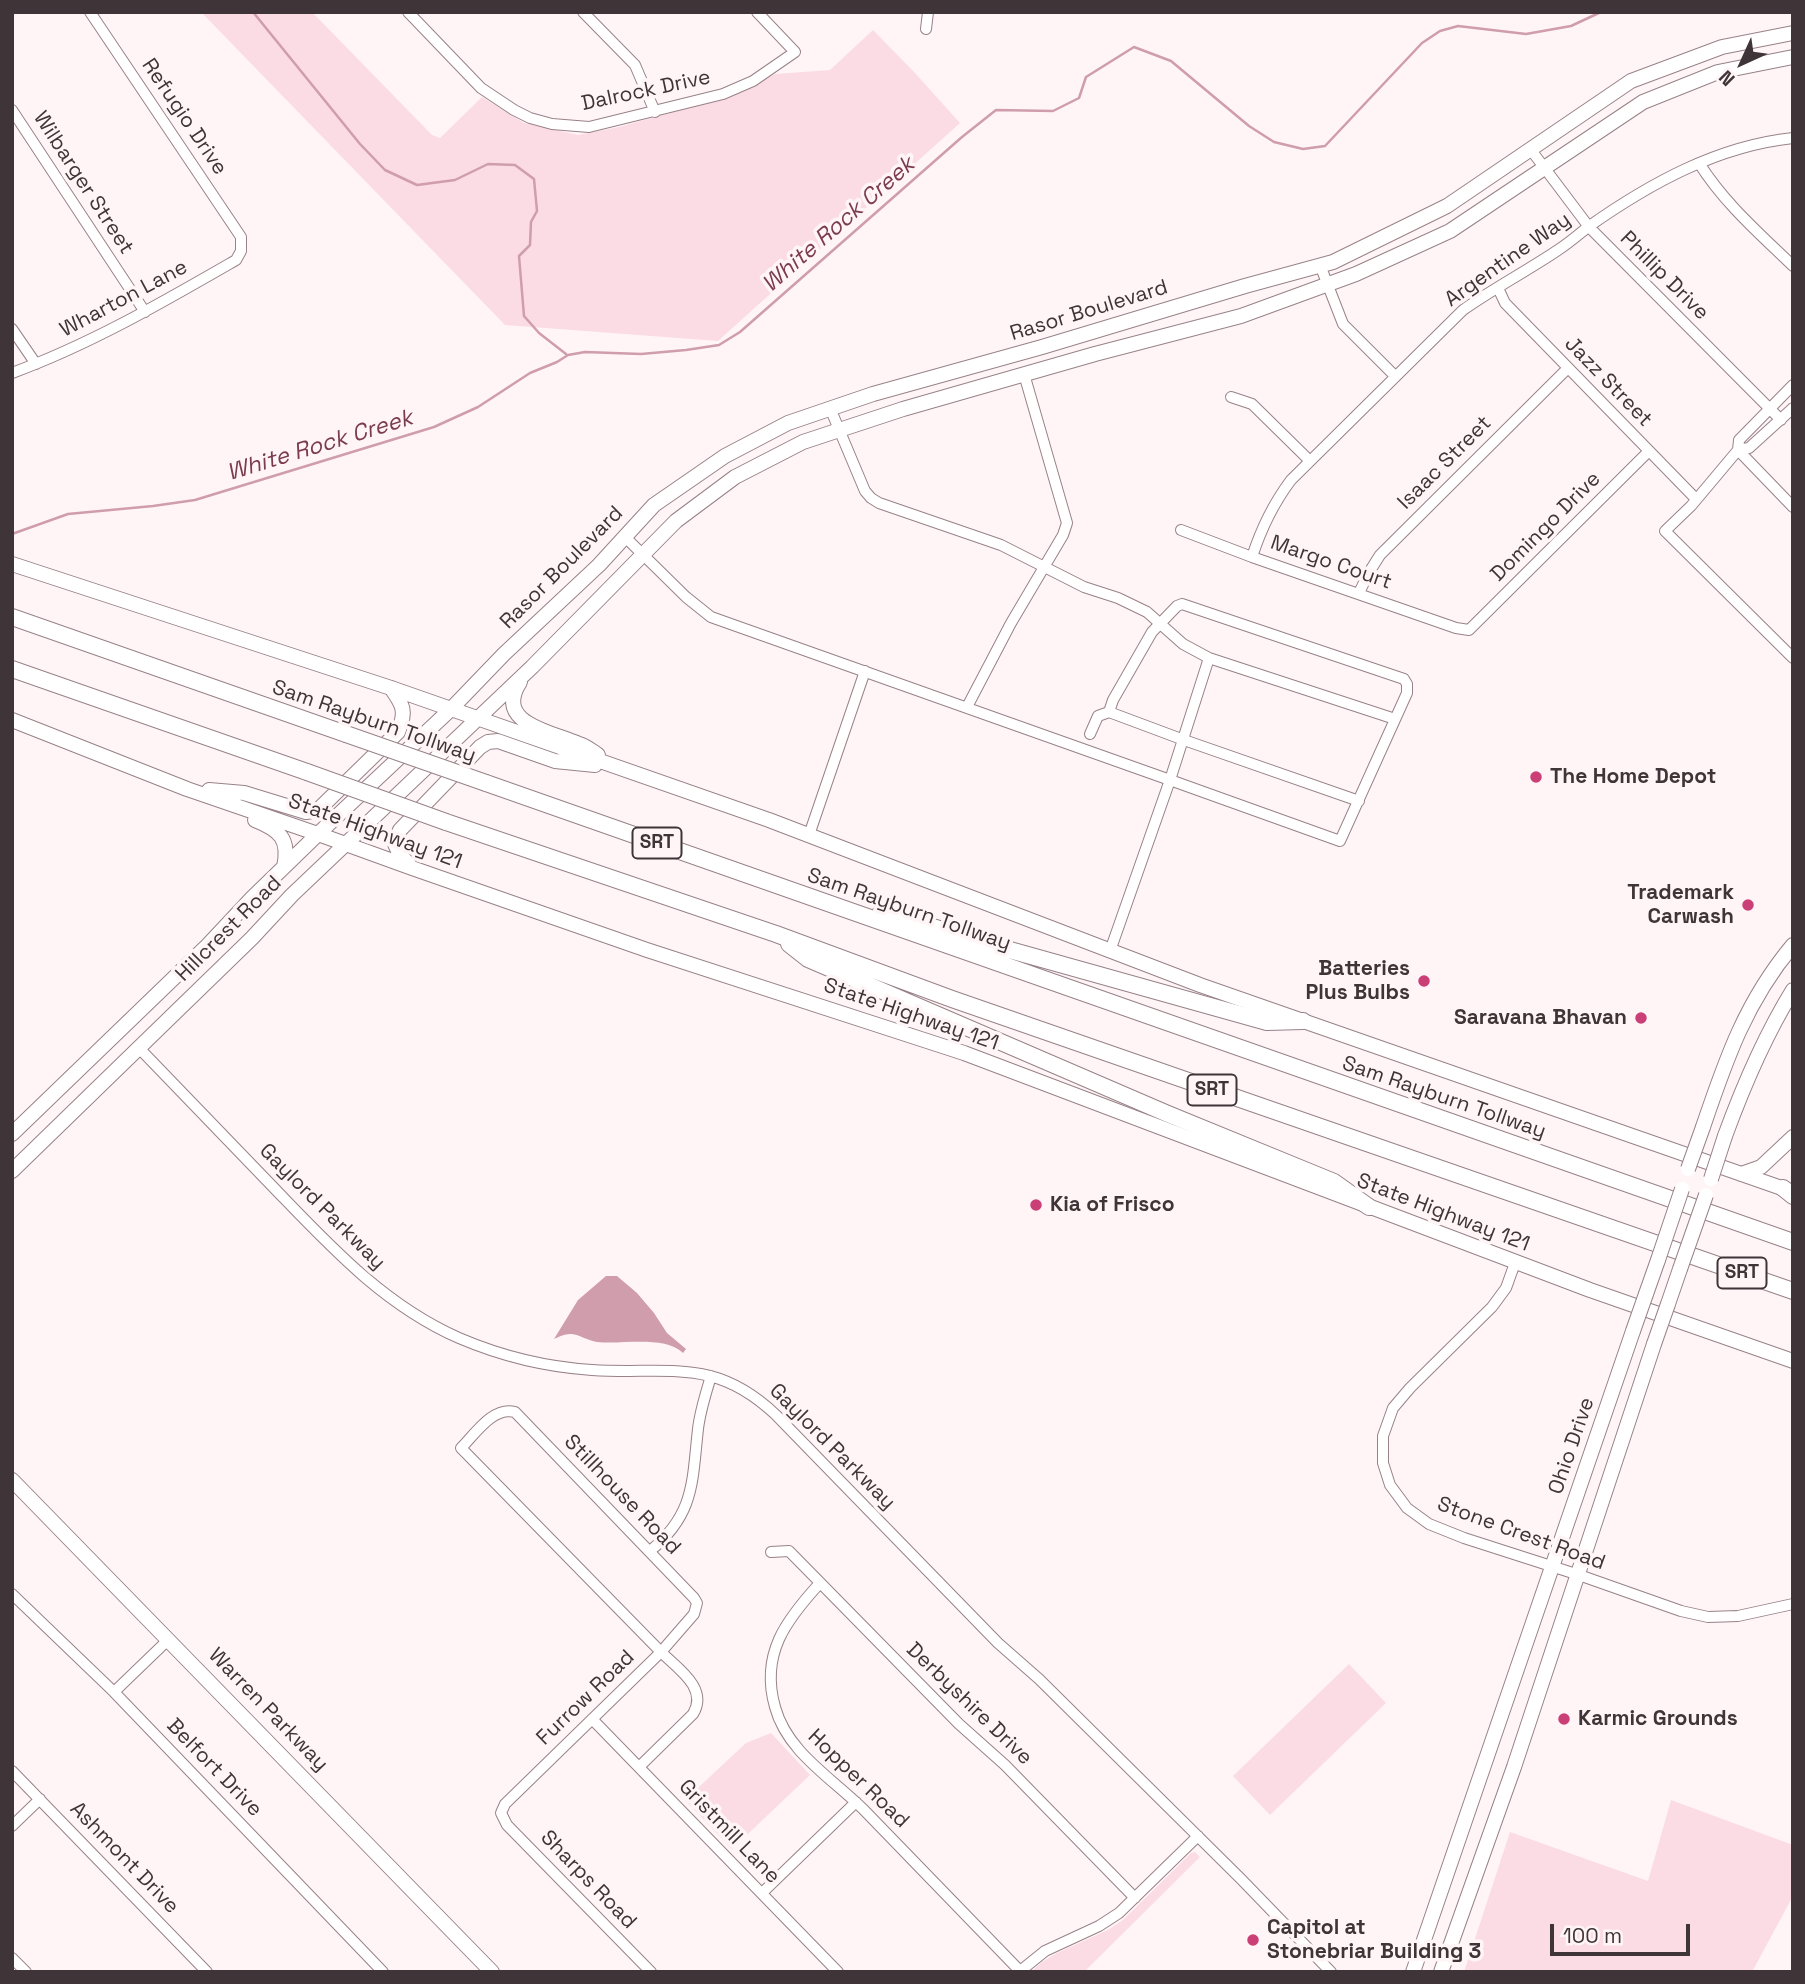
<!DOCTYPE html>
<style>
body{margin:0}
#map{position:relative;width:1805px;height:1984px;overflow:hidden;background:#fff5f7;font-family:"Space Grotesk",sans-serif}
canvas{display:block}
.frame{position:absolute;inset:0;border:14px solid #3f3538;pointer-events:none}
.north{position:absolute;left:1707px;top:28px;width:70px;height:70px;-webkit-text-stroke:5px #fff5f7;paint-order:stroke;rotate:225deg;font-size:19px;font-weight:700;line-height:28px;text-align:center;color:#3f3538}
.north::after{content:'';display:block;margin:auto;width:24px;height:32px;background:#3f3538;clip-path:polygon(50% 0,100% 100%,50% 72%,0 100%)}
.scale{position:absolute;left:1550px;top:1924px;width:140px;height:32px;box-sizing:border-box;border:4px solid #3f3538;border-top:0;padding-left:9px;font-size:21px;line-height:24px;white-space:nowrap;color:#3f3538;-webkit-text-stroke:5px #fff5f7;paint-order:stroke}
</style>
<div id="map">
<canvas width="1805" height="1984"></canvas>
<div class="frame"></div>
<div class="north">N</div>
<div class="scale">100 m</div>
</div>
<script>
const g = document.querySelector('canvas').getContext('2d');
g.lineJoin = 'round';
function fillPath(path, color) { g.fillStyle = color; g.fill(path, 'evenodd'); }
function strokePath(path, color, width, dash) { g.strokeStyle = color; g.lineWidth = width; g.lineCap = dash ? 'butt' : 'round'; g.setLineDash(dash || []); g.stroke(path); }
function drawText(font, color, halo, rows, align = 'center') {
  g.font = font + ' "Space Grotesk",sans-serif'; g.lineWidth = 7; g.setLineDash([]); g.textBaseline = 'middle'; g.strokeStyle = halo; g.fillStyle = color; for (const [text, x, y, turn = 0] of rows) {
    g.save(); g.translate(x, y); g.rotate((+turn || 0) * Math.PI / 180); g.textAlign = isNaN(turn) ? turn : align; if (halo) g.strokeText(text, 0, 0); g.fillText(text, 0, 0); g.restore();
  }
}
fillPath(new Path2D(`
 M 201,12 L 312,12 L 432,135 L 440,138 L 482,97 L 524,123 L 578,135 L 619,127 L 737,94 L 775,74 L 830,70 L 873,30 L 915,73 L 960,123 L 718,341 L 505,325 Z
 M 1349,1664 L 1386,1703 L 1270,1815 L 1233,1776 Z
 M 771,1733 L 810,1775 L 732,1849 L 685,1800 L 746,1743 Z
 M 1671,1800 L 1793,1845 L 1793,1896 L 1752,1972 L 1464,1972 L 1510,1832 L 1648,1881 Z
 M 1195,1852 L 1200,1857 L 1084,1972 L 1031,1972 L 1042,1962 L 1057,1953 L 1108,1930 L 1123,1920 L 1191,1853 Z`), '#fbdce4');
fillPath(new Path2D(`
 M 606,1276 L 617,1276 L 637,1293 L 654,1313 L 667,1333 L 686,1349 L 683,1353 C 664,1335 622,1345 597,1342 C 588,1341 579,1334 570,1334 C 565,1334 558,1337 554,1339 L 578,1300 Z`), '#cf9dab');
strokePath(new Path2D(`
 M 253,12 L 360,144 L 385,170 L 417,185 L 455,180 L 488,164 L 515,165 L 534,179 L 537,211 L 531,222 L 530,245 L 519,256 L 524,316 L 539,333 L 566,354
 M 12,534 L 68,514 L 153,506 L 195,500 L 434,427 L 478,407 L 530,373 L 557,362 L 568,355 L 585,352 L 641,354 L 686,350 L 719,345 L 740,332 L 962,137 L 996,110 L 1053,111 L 1079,98 L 1086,77 L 1134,47 L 1171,61 L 1249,126 L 1274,142 L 1303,149 L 1325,146 L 1422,43 L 1440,31 L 1458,26 L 1526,34 L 1571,26 L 1601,12`), '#cf9dab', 2.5);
const minor = new Path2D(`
 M 408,12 L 481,88 L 514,110 L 530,118 L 552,124 L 589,127 L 723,94 L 753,81 L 795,52 L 757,12
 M 583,12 L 635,65 L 655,112
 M 926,29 L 928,12
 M 12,110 L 145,312
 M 1531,150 L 1589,227 L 1781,420
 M 1699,163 C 1724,203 1760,234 1793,266
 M 1320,265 L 1343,324 L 1395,376
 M 1498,288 L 1505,303 L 1696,499
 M 12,329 L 36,364
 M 12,373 C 91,344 163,302 236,260 L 241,251 L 241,237 L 90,12
 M 1793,385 L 1739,440 L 1738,450 L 1691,506 L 1665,531 L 1793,658
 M 1231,397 L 1252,404 L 1310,461
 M 830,408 L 865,491 L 871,498 L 879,503 L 1001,545 L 1084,587 L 1118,598 L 1147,612 L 1183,644 L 1209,658
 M 1738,450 L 1793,507
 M 1738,450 L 1749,448 L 1793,408
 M 1181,530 L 1252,557 L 1456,628 L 1469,630 L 1649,451
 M 625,537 L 686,597 L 711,617 L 1170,780 L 1110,951
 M 1252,557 C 1261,529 1273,504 1291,480 L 1463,310 C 1494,288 1527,271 1558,250 C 1569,243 1578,235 1588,227 C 1649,184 1717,146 1793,138
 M 1359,593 L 1368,574 L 1380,555 L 1568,368
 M 967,707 L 1011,623 L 1063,535 L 1067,523 L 1024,374
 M 1109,712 L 1184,740 L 1359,801
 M 1090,734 L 1098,716 L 1109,712 L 1113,700 L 1152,632 L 1177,606 L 1182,604 L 1404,679 L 1407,684 L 1407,693 L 1340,841 L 1170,780 L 1209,658 L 1395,719
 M 809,835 L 865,671
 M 139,1048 C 184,1095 230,1142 275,1189 C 331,1247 384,1305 459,1338 C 501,1356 546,1367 592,1370 C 668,1375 714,1356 776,1415 L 998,1643 L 1039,1679 L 1241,1879 L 1331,1972
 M 1515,1263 L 1506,1288 L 1492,1307 L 1410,1388 L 1393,1408 L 1383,1436 L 1383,1463 L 1390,1485 L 1407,1508 L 1429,1524 L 1464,1538 L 1579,1575 L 1681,1611 L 1708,1617 L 1738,1616 L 1793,1604
 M 650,1551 C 695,1514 692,1482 698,1429 C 700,1411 706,1393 711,1376
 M 771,1552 L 789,1551 L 959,1724 L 1005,1765 L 1135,1898
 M 820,1583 C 786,1620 760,1654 775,1707 C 787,1752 832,1778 864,1810 C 916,1863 968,1917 1020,1971
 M 12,1594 L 114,1692 L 383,1972
 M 114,1692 L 169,1639
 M 592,1719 L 838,1972
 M 639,1767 L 693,1714 C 709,1688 677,1668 661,1652 L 461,1448 C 475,1434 493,1406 515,1412 L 694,1598 L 697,1603 L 694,1614 L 661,1652 L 505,1804 L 501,1813 L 507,1825 L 651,1972
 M 12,1771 L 207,1972
 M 12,1826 L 40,1799
 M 762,1893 L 856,1802
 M 12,1958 L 26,1972
 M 1019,1972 L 1045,1951 L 1099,1926 L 1119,1913 L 1198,1836`);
const major = new Path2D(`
 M 12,564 L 391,688 L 769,820 L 1200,985 L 1793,1192
 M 520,682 C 493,724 553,732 579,744 C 586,746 592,751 598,755
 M 12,720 L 187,789 L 318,834 L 412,868 L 647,950 L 964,1053 L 1590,1290 L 1793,1361
 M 209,790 L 244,793 L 306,812 L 318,810 L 398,732 C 407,711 403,705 391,688
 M 255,820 C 280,830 290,839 284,867
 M 410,866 L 399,853 L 395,844 L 400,830 L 480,747 L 488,742 L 498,741 L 555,761 L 595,765
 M 1703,1127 C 1726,1059 1746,1001 1793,945
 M 12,1134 L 208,945 L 252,898 L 318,834 L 451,709 L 504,654 L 599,565 L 654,505 L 725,456 L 788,423 L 873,394 L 1042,347 L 1245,286 L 1333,262 L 1447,206 L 1631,81 L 1722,47 L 1793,33
 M 1725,1136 C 1744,1084 1764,1037 1793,990
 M 12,1171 L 252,938 L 292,895 L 532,667 L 676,521 L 735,477 L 803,442 L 903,409 L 1095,354 L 1241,316 L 1356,274 L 1450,231 L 1643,102 L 1718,72 L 1793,57
 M 1741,1174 L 1761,1167 L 1793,1137
 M 1646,1294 L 1658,1260
 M 1668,1304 L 1680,1269
 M 12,1480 L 492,1972
 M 1413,1972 L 1633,1331
 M 1441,1972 L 1514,1767 L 1654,1344`);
const highway = new Path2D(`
 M 12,617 L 346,734
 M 12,669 L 307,772
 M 486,783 L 1793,1242
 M 446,822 L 776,934 L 952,999 L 1793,1291
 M 880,914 L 908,919 L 974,940 L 1267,1022 L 1303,1021
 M 789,944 L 808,959 L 1168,1114 L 1334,1182 L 1369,1207
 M 1783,1188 L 1793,1196`);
strokePath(minor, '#988288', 12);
strokePath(major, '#988288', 16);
strokePath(highway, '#988288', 18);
strokePath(minor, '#fff', 10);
strokePath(major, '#fff', 14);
strokePath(highway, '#fff', 16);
const majorBridge = new Path2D(`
 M 1688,1169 L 1703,1127
 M 1711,1179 L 1725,1136
 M 1658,1260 L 1682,1189
 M 1680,1269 L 1706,1195
 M 1633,1331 L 1646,1294
 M 1654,1344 L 1668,1304`);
const highwayBridge = new Path2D(`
 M 346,734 L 486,783
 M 307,772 L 446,822`);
strokePath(majorBridge, '#988288', 16, []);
strokePath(highwayBridge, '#988288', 18, []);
strokePath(majorBridge, '#fff', 14);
strokePath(highwayBridge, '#fff', 16);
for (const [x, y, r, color] of [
 [1536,777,7,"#ca3f76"],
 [1748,905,7,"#ca3f76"],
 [1424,981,7,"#ca3f76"],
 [1641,1018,7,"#ca3f76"],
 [1036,1205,7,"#ca3f76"],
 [1564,1719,7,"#ca3f76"],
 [1253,1940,7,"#ca3f76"]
]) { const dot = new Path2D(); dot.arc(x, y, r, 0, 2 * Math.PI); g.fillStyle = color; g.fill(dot); strokePath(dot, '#fff5f7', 2.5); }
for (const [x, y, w] of [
 [657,843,49],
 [1212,1090,49],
 [1742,1273,49]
]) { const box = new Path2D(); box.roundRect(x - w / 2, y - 15.5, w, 31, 5); g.fillStyle = '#fff5f7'; g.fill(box); strokePath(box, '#3f3538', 2); }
drawText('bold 19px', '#3f3538', null, [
 ["SRT",657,843],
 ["SRT",1212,1090],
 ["SRT",1742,1273]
]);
drawText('21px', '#3f3538', '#fff5f7', [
 ["Dalrock Drive",646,91,-12],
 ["Refugio Drive",184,117,56],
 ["Wilbarger Street",83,183,57],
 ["Argentine Way",1508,260,-35],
 ["Phillip Drive",1664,276,45],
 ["Wharton Lane",124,299,-28],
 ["Rasor Boulevard",1089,311,-17],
 ["Jazz Street",1608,382,46],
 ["Isaac Street",1445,463,-45],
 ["Domingo Drive",1546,527,-45],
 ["Margo Court",1331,563,19],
 ["Rasor Boulevard",562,568,-45],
 ["Sam Rayburn Tollway",374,722,19],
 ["State Highway 121",375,832,20],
 ["Sam Rayburn Tollway",909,910,19],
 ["Hillcrest Road",229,929,-45],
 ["State Highway 121",911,1015,19],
 ["Sam Rayburn Tollway",1444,1098,19],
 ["Gaylord Parkway",322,1207,45],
 ["State Highway 121",1443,1213,21],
 ["Ohio Drive",1572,1446,-71],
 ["Gaylord Parkway",832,1447,45],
 ["Stillhouse Road",622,1495,46],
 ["Stone Crest Road",1521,1534,20],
 ["Furrow Road",586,1698,-44],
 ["Derbyshire Drive",969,1704,44],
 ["Warren Parkway",268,1710,46],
 ["Belfort Drive",214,1768,46],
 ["Hopper Road",858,1779,44],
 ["Gristmill Lane",729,1832,46],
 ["Ashmont Drive",124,1858,46],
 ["Sharps Road",588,1880,46]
]);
drawText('bold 21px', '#3f3538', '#fff5f7', [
 ["The Home Depot",1550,777],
 ["Trademark",1734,893,"right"],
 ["Carwash",1734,917,"right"],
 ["Batteries",1410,969,"right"],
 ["Plus Bulbs",1410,993,"right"],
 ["Saravana Bhavan",1627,1018,"right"],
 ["Kia of Frisco",1050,1205],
 ["Karmic Grounds",1578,1719],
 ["Capitol at",1267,1928],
 ["Stonebriar Building 3",1267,1952]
], 'left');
drawText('italic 23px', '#7b3c51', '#fff5f7', [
 ["White Rock Creek",839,225,-41],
 ["White Rock Creek",320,446,-17]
]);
</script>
